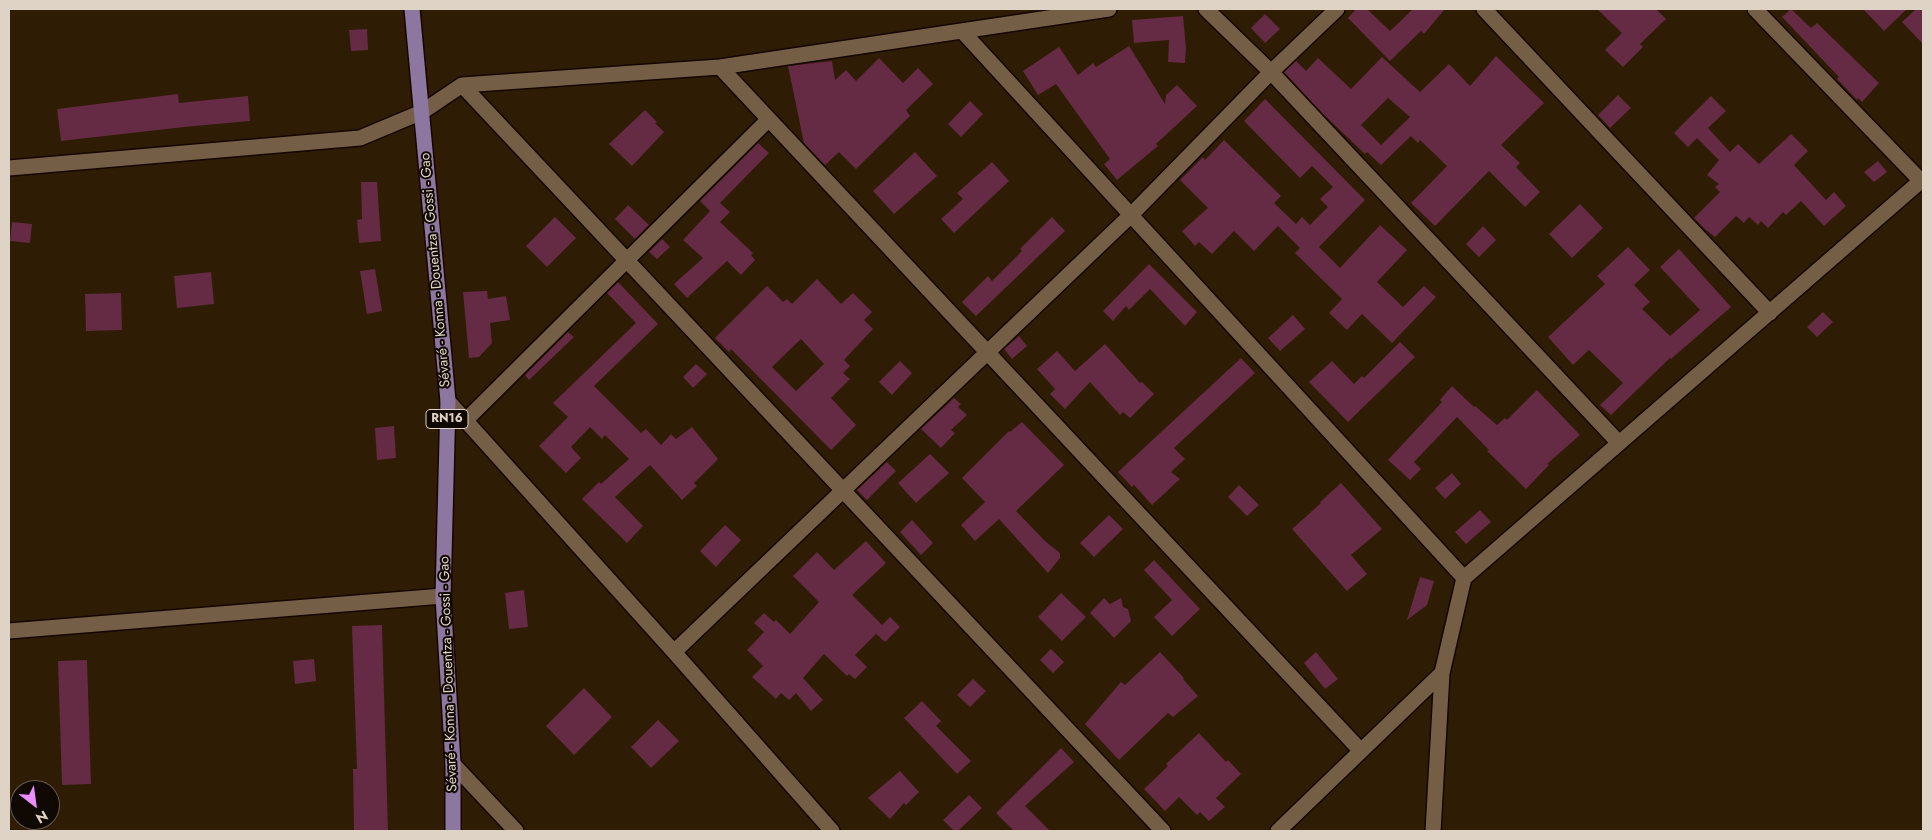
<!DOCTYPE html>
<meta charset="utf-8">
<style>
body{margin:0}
#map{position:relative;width:1932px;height:840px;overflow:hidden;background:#2e1c04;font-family:Jost,sans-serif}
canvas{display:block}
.frame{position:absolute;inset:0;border:10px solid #dfd3c5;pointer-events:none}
.north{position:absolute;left:10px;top:780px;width:50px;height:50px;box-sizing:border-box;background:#100802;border:1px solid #635950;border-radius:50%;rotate:150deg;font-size:14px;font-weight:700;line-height:20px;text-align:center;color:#dfd3c5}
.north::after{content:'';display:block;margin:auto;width:18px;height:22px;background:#ea8dfd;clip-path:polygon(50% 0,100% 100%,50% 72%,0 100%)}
</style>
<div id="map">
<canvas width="1932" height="840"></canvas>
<div class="frame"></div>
<div class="north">N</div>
</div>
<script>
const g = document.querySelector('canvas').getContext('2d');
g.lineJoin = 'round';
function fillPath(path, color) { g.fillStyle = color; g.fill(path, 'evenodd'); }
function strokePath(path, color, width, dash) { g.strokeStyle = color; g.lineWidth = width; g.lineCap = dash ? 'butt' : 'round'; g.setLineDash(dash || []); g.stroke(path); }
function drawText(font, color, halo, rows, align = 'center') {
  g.font = font + ' Jost,sans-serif'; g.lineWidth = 4; g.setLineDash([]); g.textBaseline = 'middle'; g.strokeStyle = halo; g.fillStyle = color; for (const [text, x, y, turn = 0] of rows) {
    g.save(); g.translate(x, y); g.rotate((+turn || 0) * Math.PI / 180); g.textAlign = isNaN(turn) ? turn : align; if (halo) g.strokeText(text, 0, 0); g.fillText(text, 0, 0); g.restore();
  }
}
fillPath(new Path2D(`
 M 1356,9 L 1367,9 L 1390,31 L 1413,9 L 1445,9 L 1424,34 L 1421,31 L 1390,61 L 1348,18 Z
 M 1597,9 L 1656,9 L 1666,19 L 1640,44 L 1643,47 L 1623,67 L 1605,50 L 1622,33 Z
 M 1791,9 L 1811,28 L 1817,23 L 1879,83 L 1862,102 L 1858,98 L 1857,100 L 1837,79 L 1839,77 L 1782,17 Z
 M 1863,9 L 1907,9 L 1884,31 Z
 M 1916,9 L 1923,9 L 1923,44 L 1902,22 Z
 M 1265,14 L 1280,29 L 1265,43 L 1251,28 Z
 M 1183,16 L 1186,48 L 1185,63 L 1168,62 L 1169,40 L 1134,43 L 1132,20 Z
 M 367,29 L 368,50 L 351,51 L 349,30 Z
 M 1129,46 L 1165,104 L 1166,95 L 1177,85 L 1197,106 L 1156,144 L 1158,146 L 1117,180 L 1104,164 L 1110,159 L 1056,84 L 1038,95 L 1023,71 L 1059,47 L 1078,75 L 1093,63 L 1096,67 Z
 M 1496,56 L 1544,103 L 1501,145 L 1520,163 L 1516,167 L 1540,192 L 1525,207 L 1489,171 L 1435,226 L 1411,203 L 1447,166 L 1420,140 L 1418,143 L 1411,136 L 1381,165 L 1367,152 L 1365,154 L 1322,113 L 1284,72 L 1296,61 L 1306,71 L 1318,58 L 1351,89 L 1382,57 L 1420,92 L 1449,64 L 1470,86 ZM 1388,98 L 1410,117 L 1381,145 L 1361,125 Z
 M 879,58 L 903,83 L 918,68 L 933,84 L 906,110 L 910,116 L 856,169 L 839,152 L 825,165 L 804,143 L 788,66 L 832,61 L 835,80 L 846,70 L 856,81 Z
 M 178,94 L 179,103 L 248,96 L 250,121 L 184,127 L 61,141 L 57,109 Z
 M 1618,95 L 1631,108 L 1610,128 L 1598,115 Z
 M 1711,96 L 1726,111 L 1708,128 L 1730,152 L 1738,144 L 1759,164 L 1791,134 L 1808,151 L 1794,165 L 1826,200 L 1834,192 L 1846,206 L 1824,226 L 1801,201 L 1786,215 L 1783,212 L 1768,228 L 1761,221 L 1758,225 L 1749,217 L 1744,223 L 1736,216 L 1715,237 L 1706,230 L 1694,218 L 1720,192 L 1715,187 L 1719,184 L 1707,175 L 1719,160 L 1697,138 L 1688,147 L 1674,133 Z
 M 1265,99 L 1365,200 L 1319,247 L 1340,268 L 1380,225 L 1407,250 L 1377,282 L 1403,307 L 1424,286 L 1436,297 L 1392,343 L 1362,314 L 1347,330 L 1329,313 L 1342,299 L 1295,253 L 1300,248 L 1278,226 L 1254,251 L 1234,231 L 1212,254 L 1199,242 L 1195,246 L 1182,231 L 1208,208 L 1180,180 L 1203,157 L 1205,160 L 1224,140 L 1281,196 L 1274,203 L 1296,224 L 1302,217 L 1310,225 L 1328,207 L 1320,199 L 1333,187 L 1312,166 L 1300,178 L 1244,121 Z
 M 970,101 L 983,114 L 961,137 L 948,124 Z
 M 645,110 L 657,122 L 655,123 L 664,132 L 632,166 L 609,144 Z
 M 758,143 L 769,153 L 720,203 L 730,212 L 720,222 L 753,253 L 751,255 L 755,260 L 741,275 L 727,261 L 687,298 L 674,284 L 703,258 L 683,240 L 710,211 L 700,201 Z
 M 915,152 L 937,176 L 894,214 L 873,191 Z
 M 1878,161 L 1887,172 L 1874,182 L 1864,172 Z
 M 992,162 L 1009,181 L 954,233 L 941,219 L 963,199 L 957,193 Z
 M 361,182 L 377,182 L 381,241 L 359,243 L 357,220 L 362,219 Z
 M 1580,204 L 1603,228 L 1572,258 L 1549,234 Z
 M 628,205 L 649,225 L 635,239 L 615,219 Z
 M 555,217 L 576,238 L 547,267 L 526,246 Z
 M 1052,217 L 1065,231 L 976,316 L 962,302 L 988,276 L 992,281 L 1022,251 L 1020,249 Z
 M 12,222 L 32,224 L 30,243 L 10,241 Z
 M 1483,226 L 1496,240 L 1479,257 L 1466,244 Z
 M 662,239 L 670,247 L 657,259 L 649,252 Z
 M 1628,247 L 1650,270 L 1634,285 L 1650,302 L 1642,309 L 1670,336 L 1700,310 L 1660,267 L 1679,249 L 1731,307 L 1671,359 L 1670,358 L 1611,415 L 1600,405 L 1623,383 L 1589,350 L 1573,365 L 1548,337 L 1605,284 L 1597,276 Z
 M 1149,264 L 1197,312 L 1185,326 L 1150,289 L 1129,310 L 1126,306 L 1113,321 L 1103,311 Z
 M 375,269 L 382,311 L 367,314 L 360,271 Z
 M 211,272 L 214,304 L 177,308 L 174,276 Z
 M 817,279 L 841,304 L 853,293 L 872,312 L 864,320 L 873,329 L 844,360 L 850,366 L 843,373 L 850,379 L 831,398 L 856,425 L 831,450 L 731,349 L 729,352 L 715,338 L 767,286 L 783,302 L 787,299 L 792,304 ZM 801,339 L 824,364 L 796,391 L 772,367 Z
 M 618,282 L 658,324 L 594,386 L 641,433 L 646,429 L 661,445 L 671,434 L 676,439 L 692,427 L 718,459 L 694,483 L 697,486 L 682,500 L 650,465 L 615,497 L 643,526 L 627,543 L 582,499 L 599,482 L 601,484 L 629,459 L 605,435 L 602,439 L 590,427 L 571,447 L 581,458 L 566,473 L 539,446 L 568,417 L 553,403 L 636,323 L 607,293 Z
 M 487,291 L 488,299 L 506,296 L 510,320 L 490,323 L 492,343 L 479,357 L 469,358 L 463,292 Z
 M 121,293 L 122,330 L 86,331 L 85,294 Z
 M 1823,312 L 1833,322 L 1817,337 L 1807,327 Z
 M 1293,315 L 1305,329 L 1280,351 L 1268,338 Z
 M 568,332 L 574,337 L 529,380 L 525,375 Z
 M 1019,336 L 1027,346 L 1012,359 L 1004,349 Z
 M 1400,342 L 1415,357 L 1348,422 L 1309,382 L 1332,361 L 1354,384 L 1362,376 L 1364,378 Z
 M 1105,344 L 1140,383 L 1142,382 L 1154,394 L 1130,418 L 1123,412 L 1120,415 L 1090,382 L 1065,409 L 1050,394 L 1055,389 L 1037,369 L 1057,351 L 1075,371 Z
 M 1241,358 L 1255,373 L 1174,448 L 1185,459 L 1171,472 L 1180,479 L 1152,505 L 1134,485 L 1132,487 L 1118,472 Z
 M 900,361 L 912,373 L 892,395 L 879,382 Z
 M 696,364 L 707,374 L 693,388 L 683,377 Z
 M 1452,386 L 1474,407 L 1475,406 L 1497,425 L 1505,418 L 1507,420 L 1537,390 L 1580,435 L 1547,464 L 1549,465 L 1526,489 L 1487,451 L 1489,450 L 1457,417 L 1414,462 L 1421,469 L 1410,480 L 1388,460 L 1442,402 L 1440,400 Z
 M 954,398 L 961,404 L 958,407 L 967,415 L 951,430 L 955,433 L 941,448 L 921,429 Z
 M 1022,422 L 1064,465 L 1016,511 L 1045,541 L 1060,553 L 1060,558 L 1048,573 L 999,519 L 975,541 L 961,525 L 985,502 L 962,478 L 1009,431 L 1010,432 Z
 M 394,426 L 396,458 L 377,460 L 375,428 Z
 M 930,454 L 949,473 L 916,503 L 898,483 Z
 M 887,462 L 896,471 L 867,500 L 857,490 Z
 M 1452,473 L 1461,484 L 1445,499 L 1435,488 Z
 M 1341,483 L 1382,529 L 1351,555 L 1367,574 L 1347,591 L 1292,529 L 1321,503 L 1320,502 Z
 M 1239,485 L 1259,505 L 1247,516 L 1228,497 Z
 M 1480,510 L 1491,522 L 1466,544 L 1455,532 Z
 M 1109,515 L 1123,529 L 1094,557 L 1080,543 Z
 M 912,520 L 933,543 L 921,555 L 900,532 Z
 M 725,525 L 741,540 L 716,567 L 700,551 Z
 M 866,541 L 886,563 L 852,595 L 882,625 L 890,617 L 900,627 L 885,642 L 876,634 L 855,655 L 867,667 L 855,679 L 849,674 L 847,676 L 824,654 L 803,678 L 823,700 L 811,711 L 796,693 L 789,700 L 781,693 L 776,699 L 752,677 L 763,666 L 747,650 L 764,632 L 754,623 L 764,613 L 774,622 L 776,620 L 790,634 L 819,602 L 793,576 L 817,552 L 834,570 Z
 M 1154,560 L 1200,609 L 1172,636 L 1154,617 L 1172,600 L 1144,570 Z
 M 1420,577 L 1434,581 L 1427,605 L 1407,620 Z
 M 524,590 L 528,627 L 509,629 L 505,593 Z
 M 1061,593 L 1086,617 L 1062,641 L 1038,617 Z
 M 1104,598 L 1110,604 L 1121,598 L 1123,607 L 1128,609 L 1131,621 L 1114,638 L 1090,613 Z
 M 382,625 L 388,831 L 354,831 L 353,769 L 357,769 L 352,626 Z
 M 1051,649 L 1064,662 L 1053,673 L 1040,660 Z
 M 1160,652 L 1184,678 L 1183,679 L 1198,696 L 1173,717 L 1168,713 L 1119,760 L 1085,724 L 1121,682 L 1125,685 Z
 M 1316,652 L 1338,679 L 1325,689 L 1304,663 Z
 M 314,659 L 316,681 L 295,684 L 293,661 Z
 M 87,660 L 91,784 L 62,785 L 58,661 Z
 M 973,679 L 986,691 L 970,707 L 957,695 Z
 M 584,688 L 612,717 L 574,755 L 546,726 Z
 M 922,701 L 941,721 L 936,726 L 971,761 L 957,774 L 904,718 Z
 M 658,720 L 679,741 L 651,768 L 631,747 Z
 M 1199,733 L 1226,762 L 1228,760 L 1241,774 L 1216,798 L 1225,807 L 1209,821 L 1200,812 L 1197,815 L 1179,797 L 1165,811 L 1144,789 L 1168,766 L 1166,764 Z
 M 1061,748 L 1074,762 L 1025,806 L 1050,831 L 1014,831 L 996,813 Z
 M 900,771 L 919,792 L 906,805 L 904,803 L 890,819 L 868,798 Z
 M 969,795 L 982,808 L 958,831 L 954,831 L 943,820 Z`), '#652a44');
const street = new Path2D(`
 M 1206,9 L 1271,72 L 1619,443
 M 1484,9 L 1770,313
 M 1755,9 L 1921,181
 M 962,31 L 1464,578
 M 720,67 L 1361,751
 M 462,85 L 1163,831
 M 9,168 L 360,138 L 422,112 L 462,85 L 720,67 L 1109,9
 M 448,401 L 674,652 L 832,831
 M 465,421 L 769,119
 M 9,631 L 443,596
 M 674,652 L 1131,215 L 1271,72 L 1337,9
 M 453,764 L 516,831
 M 1278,831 L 1442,673
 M 1433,831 L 1442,673 L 1464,578 L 1923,179`);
const primary = new Path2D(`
 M 412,9 L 448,401 L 443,596 L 453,764 L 453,831`);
strokePath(street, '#160600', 18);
strokePath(primary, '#160600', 18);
strokePath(street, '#745f46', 15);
strokePath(primary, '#8d769f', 15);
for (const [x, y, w] of [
 [447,419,42]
]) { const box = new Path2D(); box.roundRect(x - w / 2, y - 9.5, w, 19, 4); g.fillStyle = '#100802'; g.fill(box); strokePath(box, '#dfd3c5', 1); }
drawText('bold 12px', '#dfd3c5', null, [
 ["RN16",447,419]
]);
drawText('14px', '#dfd3c5', '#100802', [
 ["Sévaré - Konna - Douentza - Gossi - Gao",436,270,-95],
 ["Sévaré - Konna - Douentza - Gossi - Gao",449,674,-92]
]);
</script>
